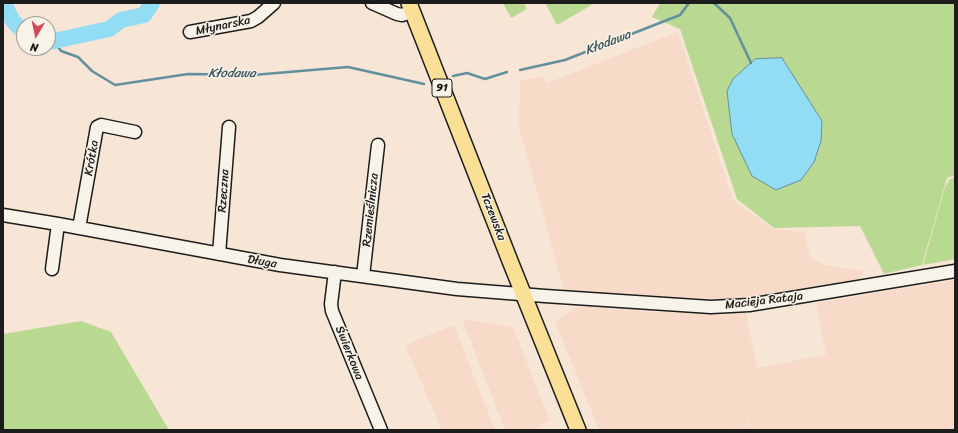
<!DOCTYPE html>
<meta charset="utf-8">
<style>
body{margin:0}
#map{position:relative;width:958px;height:433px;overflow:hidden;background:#f7e5d5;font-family:Sriracha,sans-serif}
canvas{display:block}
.frame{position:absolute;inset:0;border:4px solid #1c1c1c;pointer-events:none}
.north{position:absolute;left:16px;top:16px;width:40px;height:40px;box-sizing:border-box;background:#f7f3e8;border:1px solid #9f9d96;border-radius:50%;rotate:189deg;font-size:11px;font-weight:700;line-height:16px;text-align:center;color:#1c1c1c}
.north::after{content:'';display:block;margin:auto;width:14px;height:18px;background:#d1495b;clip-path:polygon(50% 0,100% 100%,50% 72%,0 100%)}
</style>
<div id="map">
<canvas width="958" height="433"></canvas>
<div class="frame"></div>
<div class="north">N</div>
</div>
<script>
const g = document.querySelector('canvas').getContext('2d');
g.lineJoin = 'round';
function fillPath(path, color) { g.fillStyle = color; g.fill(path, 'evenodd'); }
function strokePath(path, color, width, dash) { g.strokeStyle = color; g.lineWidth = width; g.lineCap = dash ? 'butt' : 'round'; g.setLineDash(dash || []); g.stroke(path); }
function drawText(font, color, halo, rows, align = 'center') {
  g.font = font + ' Sriracha,sans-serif'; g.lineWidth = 3; g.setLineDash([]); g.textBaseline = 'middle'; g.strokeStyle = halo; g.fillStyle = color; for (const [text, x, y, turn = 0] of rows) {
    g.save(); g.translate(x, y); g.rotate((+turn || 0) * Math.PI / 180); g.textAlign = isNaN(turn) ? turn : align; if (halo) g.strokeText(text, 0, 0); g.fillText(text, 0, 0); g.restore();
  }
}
fillPath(new Path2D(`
 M 678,32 L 733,200 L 773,229 L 805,232 L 810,258 L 825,265 L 864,271 L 860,279 L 727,300 L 564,290 L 519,127 L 520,80 L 545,77 L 547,83 Z
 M 955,280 L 955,430 L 751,430 L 744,399 L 749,430 L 599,430 L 555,321 L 578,306 L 653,312 L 746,313 L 757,368 L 826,355 L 816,303 Z
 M 462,319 L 513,327 L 550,421 L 538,426 L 539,430 L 505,430 Z
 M 454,325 L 494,428 L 495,430 L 442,430 L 405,345 Z`), '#f7dbc8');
fillPath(new Path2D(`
 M 503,3 L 524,3 L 527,9 L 511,18 Z
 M 545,3 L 595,3 L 557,25 Z
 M 660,3 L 955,3 L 955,175 L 947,178 L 922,265 L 884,274 L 860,226 L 774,228 L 737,199 L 680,29 L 652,17 Z
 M 955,177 L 955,259 L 923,265 L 945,187 L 950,179 Z
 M 81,321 L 111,332 L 169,430 L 3,430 L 3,334 Z`), '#b9d992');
const water = new Path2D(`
 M 782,58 L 822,121 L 821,141 L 814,162 L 801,180 L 776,190 L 752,176 L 732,134 L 727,91 L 733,79 L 755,59 Z`);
fillPath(water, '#92ddf3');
strokePath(water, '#63909d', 1);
strokePath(new Path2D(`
 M 714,3 L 730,18 L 751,63
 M 54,41 L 61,51 L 78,57 L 92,71 L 115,85 L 188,74 L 253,75 L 348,67 L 424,84
 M 520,70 L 565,60 L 680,15 L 689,3
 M 453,76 L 467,73 L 485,79 L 507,72`), '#63909d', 2.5);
strokePath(new Path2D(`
 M 4,3 C 9,15 13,24 24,31
 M 48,41 L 54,41 L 109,29 L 121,20 L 144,15 L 152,3`), '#92ddf3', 16);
const minor = new Path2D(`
 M 372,3 L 397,14 L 402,15 L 412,12
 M 190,32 L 251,21 L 258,17 L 274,3
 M 3,215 L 58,224 L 280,265 L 457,289 L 545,296 L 711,307 L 749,305 L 955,271
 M 79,228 L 97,127 L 101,125 L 135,132
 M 219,254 L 229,127
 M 52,269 L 58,224
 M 335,272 L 331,304 L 332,311 L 381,430
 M 363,276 L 378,145`);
const major = new Path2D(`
 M 409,3 L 510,261 L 578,430`);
strokePath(minor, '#1c1c1c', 15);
strokePath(major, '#1c1c1c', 18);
strokePath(minor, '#f7f3e8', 12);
strokePath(major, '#fadf96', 15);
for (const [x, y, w] of [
 [442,88,20]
]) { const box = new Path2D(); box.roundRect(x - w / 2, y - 9, w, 18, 3); g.fillStyle = '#f7f3e8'; g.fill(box); strokePath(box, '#1c1c1c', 1); }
drawText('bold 11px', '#1c1c1c', null, [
 ["91",442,88]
]);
drawText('12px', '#1c1c1c', '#f7f3e8', [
 ["Młynarska",223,26,-12],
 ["Krótka",92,158,-80],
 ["Rzeczna",224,191,-86],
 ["Rzemieślnicza",371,210,-84],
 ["Tczewska",493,217,69],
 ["Długa",262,262,10],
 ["Macieja Rataja",764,301,-7],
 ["Świerkowa",349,353,68]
]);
drawText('italic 13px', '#3f565c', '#f7f3e8', [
 ["Kłodawa",608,43,-21],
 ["Kłodawa",232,74]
]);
</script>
